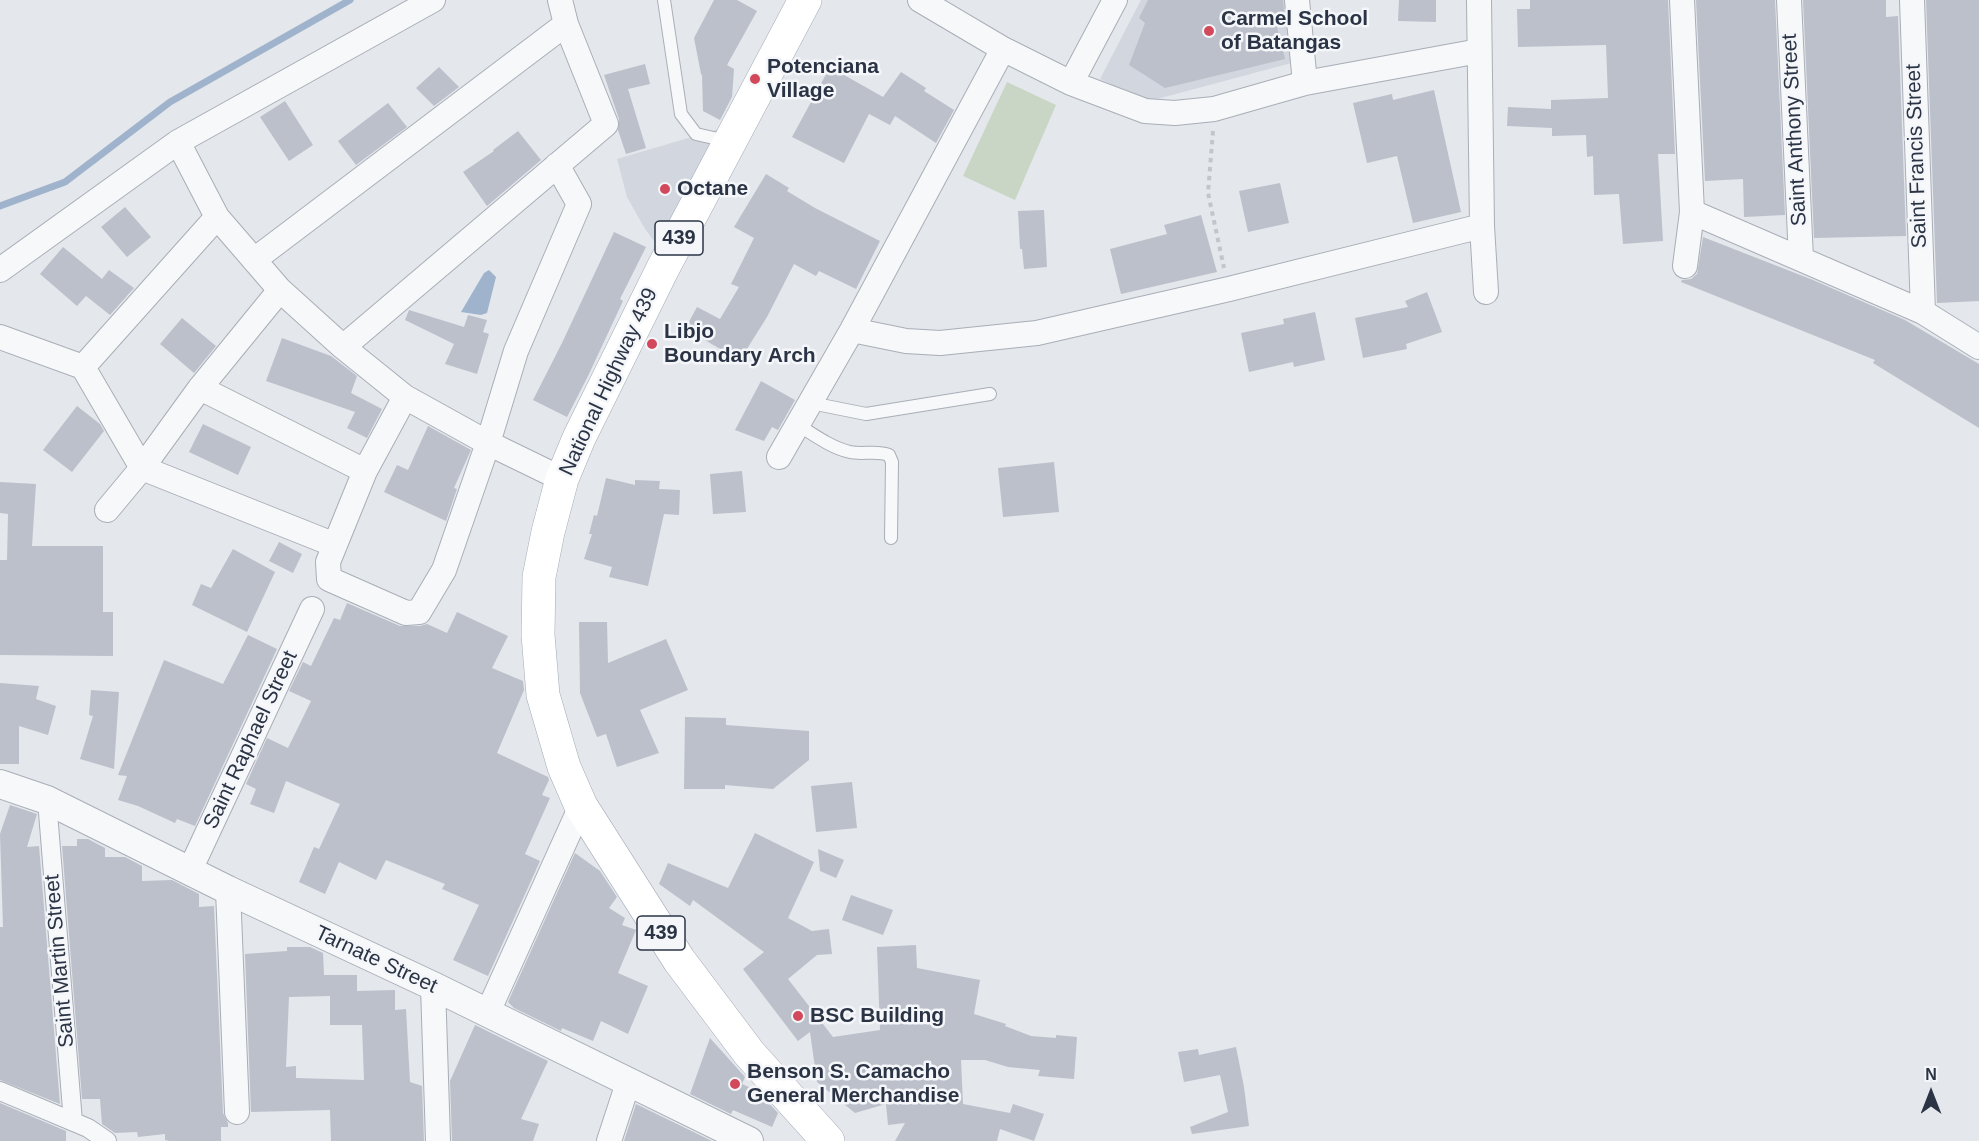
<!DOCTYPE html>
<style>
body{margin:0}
#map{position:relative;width:1979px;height:1141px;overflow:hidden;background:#e4e7ec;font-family:Arial,sans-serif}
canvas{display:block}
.north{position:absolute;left:1901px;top:1063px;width:60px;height:60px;-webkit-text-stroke:4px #f4f6f9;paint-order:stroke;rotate:0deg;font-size:16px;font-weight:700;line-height:24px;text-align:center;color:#2b3445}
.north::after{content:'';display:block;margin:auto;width:21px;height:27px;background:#2b3445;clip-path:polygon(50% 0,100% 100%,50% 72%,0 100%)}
</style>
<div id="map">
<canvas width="1979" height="1141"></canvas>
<div class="north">N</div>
</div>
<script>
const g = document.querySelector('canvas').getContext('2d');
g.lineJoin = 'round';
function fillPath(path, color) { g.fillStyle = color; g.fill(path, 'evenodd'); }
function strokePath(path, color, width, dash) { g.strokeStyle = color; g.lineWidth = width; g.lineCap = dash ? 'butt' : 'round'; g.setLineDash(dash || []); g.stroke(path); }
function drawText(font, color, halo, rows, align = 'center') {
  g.font = font + ' Arial,sans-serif'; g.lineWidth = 5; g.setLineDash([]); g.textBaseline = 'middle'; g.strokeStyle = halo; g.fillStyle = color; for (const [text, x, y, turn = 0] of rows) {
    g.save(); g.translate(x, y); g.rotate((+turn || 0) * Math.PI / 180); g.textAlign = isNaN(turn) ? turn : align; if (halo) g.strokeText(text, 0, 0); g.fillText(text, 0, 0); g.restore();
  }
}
fillPath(new Path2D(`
 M 1141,0 L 1293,0 L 1295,62 L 1146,102 L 1100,79 Z
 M 719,129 L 662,252 L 645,229 L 627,197 L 617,159 Z`), '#d2d6de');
fillPath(new Path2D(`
 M 1007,82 L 1056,105 L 1015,200 L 963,176 Z`), '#c9d6c5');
fillPath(new Path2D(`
 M 489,270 L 496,277 L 487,313 L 481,315 L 461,312 L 484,273 Z`), '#9fb4cc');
strokePath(new Path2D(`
 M 0,206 L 65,182 L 170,102 L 350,0`), '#9fb4cc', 7);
fillPath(new Path2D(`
 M 714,0 L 737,0 L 757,11 L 727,65 L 734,69 L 732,97 L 720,120 L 703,111 L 702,75 L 701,74 L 694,38 Z
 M 1148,0 L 1283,0 L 1285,21 L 1276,23 L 1285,59 L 1165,88 L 1129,65 L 1145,23 L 1139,18 Z
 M 1399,0 L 1436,0 L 1436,22 L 1398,21 Z
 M 1530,0 L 1668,0 L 1675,154 L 1658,154 L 1663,241 L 1623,244 L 1619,194 L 1594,195 L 1593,156 L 1587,157 L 1586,135 L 1552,136 L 1552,128 L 1507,126 L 1508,107 L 1551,109 L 1551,100 L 1608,98 L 1606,45 L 1518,47 L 1517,9 L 1530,9 Z
 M 1696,0 L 1775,0 L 1785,215 L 1744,217 L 1743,179 L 1705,181 Z
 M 1803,0 L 1886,0 L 1886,17 L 1898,16 L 1906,236 L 1814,238 Z
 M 1926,0 L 1979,0 L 1979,301 L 1937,303 Z
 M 645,64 L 650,84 L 628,89 L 646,148 L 626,154 L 618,130 L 619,119 L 604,75 Z
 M 439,67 L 459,87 L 434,106 L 416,88 Z
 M 830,67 L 883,97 L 901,72 L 926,88 L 924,91 L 954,110 L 936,143 L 895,116 L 890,125 L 869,114 L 844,163 L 792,137 Z
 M 1434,90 L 1461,212 L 1413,223 L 1397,156 L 1367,163 L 1353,103 L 1392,94 L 1393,100 Z
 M 285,101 L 313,145 L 289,161 L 260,117 Z
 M 388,103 L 407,127 L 356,165 L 338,141 Z
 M 518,131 L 541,160 L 487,206 L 463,172 L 494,151 L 493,150 Z
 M 766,174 L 789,188 L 787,191 L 815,208 L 880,241 L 856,289 L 819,271 L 816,276 L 794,264 L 767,317 L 740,360 L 685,329 L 697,307 L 720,319 L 739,287 L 731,284 L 754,238 L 734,227 Z
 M 1280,183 L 1289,223 L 1248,232 L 1239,191 Z
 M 125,207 L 151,237 L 127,257 L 101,227 Z
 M 1044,210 L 1047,267 L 1024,269 L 1022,249 L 1020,249 L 1018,211 Z
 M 1201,215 L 1217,272 L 1121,294 L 1110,249 L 1167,234 L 1164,225 Z
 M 614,232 L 646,247 L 620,299 L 623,301 L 588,376 L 567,417 L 533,400 L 562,343 Z
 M 1703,237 L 1813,280 L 1905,320 L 1979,364 L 1979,428 L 1873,363 L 1875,360 L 1681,282 L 1682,280 L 1691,279 L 1697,274 Z
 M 63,247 L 102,279 L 109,270 L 134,288 L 110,315 L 86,296 L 77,306 L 40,274 Z
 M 1427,292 L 1442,332 L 1406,344 L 1407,349 L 1363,358 L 1355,318 L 1408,307 L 1405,301 Z
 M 409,310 L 464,327 L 468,315 L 487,320 L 483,332 L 489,334 L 477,374 L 445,364 L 454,344 L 405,320 Z
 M 1315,312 L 1325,360 L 1294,367 L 1293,362 L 1249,372 L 1241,333 L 1284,324 L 1283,319 Z
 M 182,318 L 216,346 L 194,373 L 160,344 Z
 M 282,338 L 331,356 L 357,376 L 351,393 L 382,409 L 367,438 L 347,428 L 355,412 L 266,381 Z
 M 761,381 L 795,400 L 778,430 L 772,427 L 764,441 L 735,430 Z
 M 77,406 L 100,424 L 104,431 L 72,472 L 43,450 Z
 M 203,424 L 251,447 L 238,475 L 189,452 Z
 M 428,426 L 471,450 L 454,488 L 457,489 L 446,521 L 384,492 L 397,465 L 408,470 Z
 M 1054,462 L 1059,512 L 1003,517 L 998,468 Z
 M 742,471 L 746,512 L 713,514 L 710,474 Z
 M 606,478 L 635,485 L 635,480 L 660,481 L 659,489 L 680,490 L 679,515 L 664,514 L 648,586 L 609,577 L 612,567 L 584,559 L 592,534 L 589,534 L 594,515 L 597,516 Z
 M 0,482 L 36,484 L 32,546 L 103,546 L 103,612 L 113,612 L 113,656 L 0,655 L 0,560 L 7,560 L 8,514 L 0,513 Z
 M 279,542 L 302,554 L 293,573 L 269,561 Z
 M 233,549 L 275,572 L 247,632 L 192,605 L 201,584 L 211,588 Z
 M 347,603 L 400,626 L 420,626 L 427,624 L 447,633 L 457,612 L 508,636 L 492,668 L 523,681 L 524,690 L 497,753 L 548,777 L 549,780 L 542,795 L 550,798 L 525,854 L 540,861 L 488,976 L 453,960 L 479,905 L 442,889 L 445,884 L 386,860 L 376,880 L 339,862 L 325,894 L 299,882 L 314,847 L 319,849 L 340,804 L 286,781 L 274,813 L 250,804 L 256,789 L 246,784 L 267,738 L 288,748 L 311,701 L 289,691 L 303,662 L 311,666 L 334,618 L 340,620 Z
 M 579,622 L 607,622 L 608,663 L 666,639 L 688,690 L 640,710 L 659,753 L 617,767 L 606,734 L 597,737 L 580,693 Z
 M 248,635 L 277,649 L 195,826 L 177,819 L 175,823 L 138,806 L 118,800 L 127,776 L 118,775 L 164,660 L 223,684 Z
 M 0,683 L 39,686 L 36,699 L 56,706 L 48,735 L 19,726 L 19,764 L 0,764 Z
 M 91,690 L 119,692 L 114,769 L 80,759 L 93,716 L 89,715 Z
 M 685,717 L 726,718 L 726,725 L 809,731 L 809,760 L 773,789 L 725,785 L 725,789 L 684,789 Z
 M 852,782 L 857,828 L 816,832 L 811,786 Z
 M 10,805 L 37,814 L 27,847 L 39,846 L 60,1104 L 0,1080 L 0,927 L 3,927 L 0,834 Z
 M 755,833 L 814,862 L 788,918 L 812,931 L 829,929 L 832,954 L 817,955 L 788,979 L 833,1037 L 880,1030 L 877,947 L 916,945 L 917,968 L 980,980 L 974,1014 L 1006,1024 L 1005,1026 L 1031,1036 L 1056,1038 L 1056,1035 L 1077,1037 L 1074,1079 L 1038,1076 L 1040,1070 L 1008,1067 L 985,1060 L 961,1060 L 963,1104 L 1010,1113 L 1013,1104 L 1044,1114 L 1034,1141 L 1000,1129 L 997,1141 L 895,1141 L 905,1123 L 888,1125 L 886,1104 L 855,1113 L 817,1082 L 810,1032 L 798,1041 L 743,969 L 764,952 L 693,900 L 690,906 L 659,884 L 668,863 L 728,888 Z
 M 77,839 L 88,839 L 105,848 L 105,857 L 125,857 L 142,866 L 142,881 L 172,880 L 199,894 L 199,907 L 214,906 L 223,1113 L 228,1123 L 228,1127 L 221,1127 L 221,1141 L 169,1141 L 165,1140 L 165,1134 L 138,1137 L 137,1132 L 115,1133 L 102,1124 L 100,1099 L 82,1099 L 62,846 L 77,846 Z
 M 818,849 L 844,860 L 836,878 L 820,871 Z
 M 575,853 L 600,871 L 617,897 L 609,908 L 625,918 L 622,925 L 636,930 L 618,973 L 648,986 L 628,1034 L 601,1021 L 593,1041 L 562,1028 L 561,1031 L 514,1008 L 508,1002 Z
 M 851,895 L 893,910 L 883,935 L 842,920 Z
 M 287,947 L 310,947 L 323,953 L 324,975 L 357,975 L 357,991 L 395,990 L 395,1010 L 406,1009 L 410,1082 L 422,1086 L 424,1141 L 331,1141 L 330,1110 L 251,1112 L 245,954 L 287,951 ZM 330,996 L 330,1025 L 362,1025 L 364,1080 L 296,1078 L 296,1066 L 286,1067 L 289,997 Z
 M 475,1025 L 548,1061 L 521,1119 L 539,1124 L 533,1141 L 452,1141 L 450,1081 Z
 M 710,1038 L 745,1077 L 742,1084 L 758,1091 L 778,1113 L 772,1127 L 733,1110 L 731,1114 L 690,1094 Z
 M 1236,1047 L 1244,1087 L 1249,1126 L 1192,1134 L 1190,1127 L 1228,1112 L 1220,1075 L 1184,1082 L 1178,1052 L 1198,1049 L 1199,1055 Z
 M 0,1103 L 66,1131 L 66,1141 L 0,1141 Z
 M 636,1104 L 712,1141 L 624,1141 Z`), '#bbc0ca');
const service = new Path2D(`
 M 664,0 L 681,114 L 696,134 L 727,141
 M 811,403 L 866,414 L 990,394
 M 798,425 C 814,435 832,448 850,452 C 863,455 876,450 889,455 L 892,462 L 891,538`);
const pedestrian = new Path2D(`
 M 47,800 L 73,1122
 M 0,1091 L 88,1128 L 107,1141`);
const minor = new Path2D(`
 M 920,0 L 1003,49 L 1071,83 L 1145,111 L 1175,113 L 1214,109 L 1305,83 L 1479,51
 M 1297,0 L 1305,83
 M 1479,0 L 1482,226 L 1486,292
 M 1682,0 L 1692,212 L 1685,266
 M 1789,0 L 1801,259
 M 1912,0 L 1923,312
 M 1071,83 L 1115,0
 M 178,142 L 217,217 L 280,290 L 343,347 L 405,397 L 488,443 L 562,479
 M 1692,212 L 1923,312 L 1979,347
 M 254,260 L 566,24
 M 0,270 L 178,142 L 433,0
 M 852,330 L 906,341 L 940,343 L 1037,333 L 1229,289 L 1482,226
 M 0,337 L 83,367 L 142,468 L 335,545
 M 343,347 L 606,124 L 566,24 L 560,0
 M 83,367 L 217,217
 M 200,388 L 365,471
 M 405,397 L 365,471 L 328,562 L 329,579 L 406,613 L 419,612 L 444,570 L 488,443 L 516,351 L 579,204 L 557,165
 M 779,457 L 852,330 L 1003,49
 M 107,510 L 142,468 L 200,388 L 280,290
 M 190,870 L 312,609
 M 228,890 L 237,1112
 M 433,986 L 438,1141
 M 487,1014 L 581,806
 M 609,1141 L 628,1083`);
const tertiary = new Path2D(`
 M 0,784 L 47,800 L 228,890 L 433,986 L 749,1141`);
const primary = new Path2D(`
 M 805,0 L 663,268 L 579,438 L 562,479 L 548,532 L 539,577 L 538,635 L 543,695 L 564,767 L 581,806 L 679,960 L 749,1053 L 828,1141`);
strokePath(service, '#a9aeb7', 14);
strokePath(pedestrian, '#a9aeb7', 20);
strokePath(minor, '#a9aeb7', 26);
strokePath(tertiary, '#a9aeb7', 30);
strokePath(primary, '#a3abb8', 34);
strokePath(new Path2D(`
 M 1213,131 L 1208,193 L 1224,268`), '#c2c5cb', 4, [4.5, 4.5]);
strokePath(service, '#f7f8fa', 12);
strokePath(pedestrian, '#f7f8fa', 18);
strokePath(minor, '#f7f8fa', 24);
strokePath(tertiary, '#f7f8fa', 28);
strokePath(primary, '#fff', 33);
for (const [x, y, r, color] of [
 [1209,31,6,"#d1495b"],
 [755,79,6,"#d1495b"],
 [665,189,6,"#d1495b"],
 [652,344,6,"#d1495b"],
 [798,1016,6,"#d1495b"],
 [735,1084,6,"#d1495b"]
]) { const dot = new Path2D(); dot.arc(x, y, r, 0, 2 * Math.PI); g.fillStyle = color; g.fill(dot); strokePath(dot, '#f4f6f9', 2); }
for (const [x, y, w] of [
 [679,238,48],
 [661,933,48]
]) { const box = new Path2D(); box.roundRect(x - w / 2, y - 17, w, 34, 4.5); g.fillStyle = '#f4f6f9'; g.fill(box); strokePath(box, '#2b3445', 1.5); }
drawText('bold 20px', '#2b3445', null, [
 ["439",679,238],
 ["439",661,933]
]);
drawText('bold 21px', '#2b3445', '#f4f6f9', [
 ["Carmel School",1221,19],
 ["of Batangas",1221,43],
 ["Potenciana",767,67],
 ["Village",767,91],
 ["Octane",677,189],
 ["Libjo",664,332],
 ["Boundary Arch",664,356],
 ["BSC Building",810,1016],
 ["Benson S. Camacho",747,1072],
 ["General Merchandise",747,1096]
], 'left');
drawText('21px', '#2b3445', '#f4f6f9', [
 ["Saint Anthony Street",1795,130,-93],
 ["Saint Francis Street",1917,156,-92],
 ["National Highway 439",609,382,-65],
 ["Saint Raphael Street",251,740,-65],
 ["Tarnate Street",376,960,25],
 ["Saint Martin Street",60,961,-95]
]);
</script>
